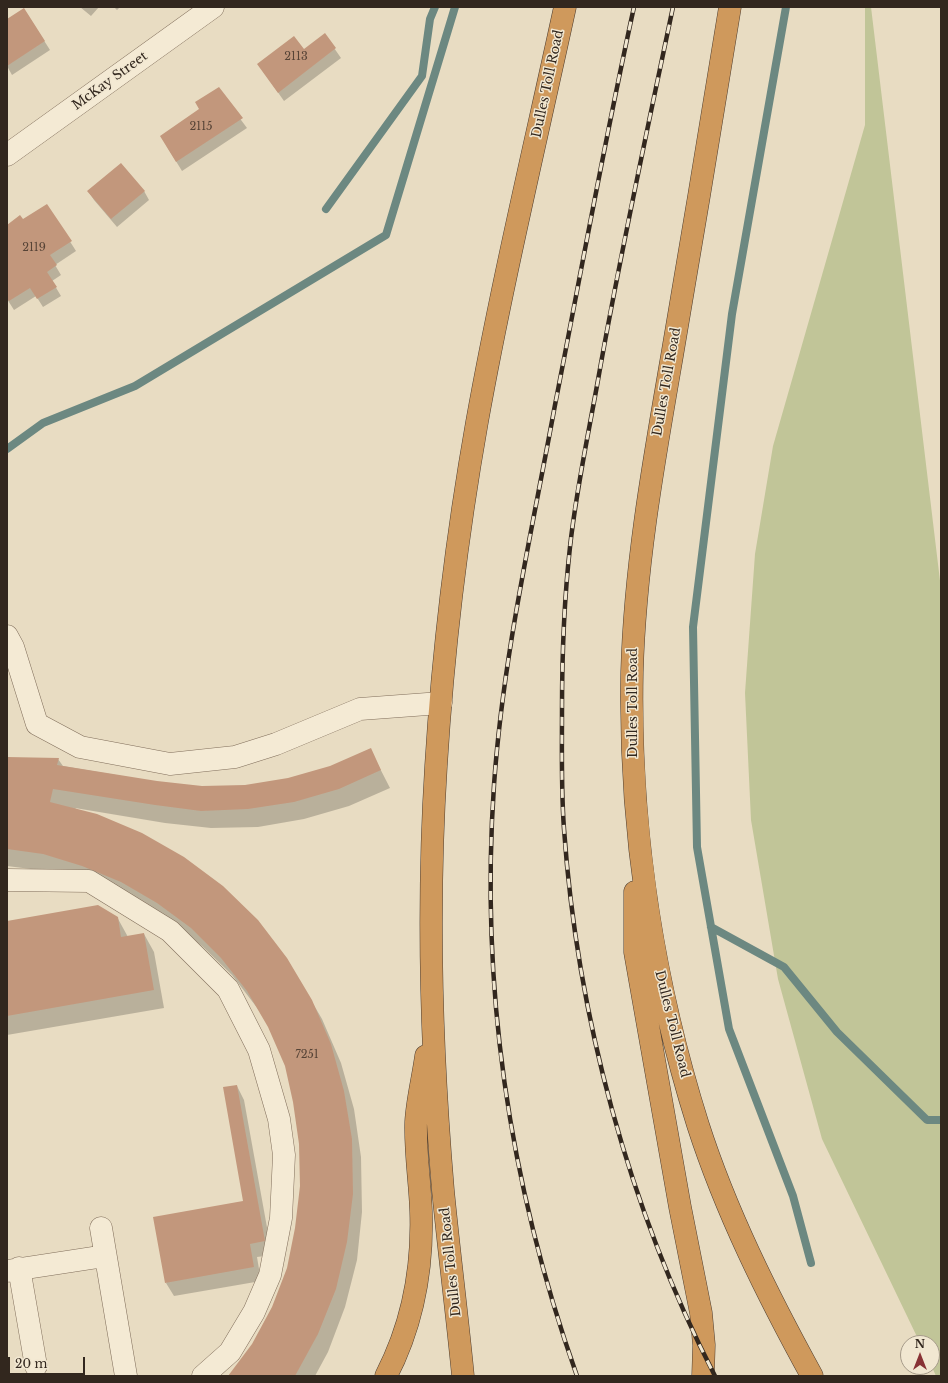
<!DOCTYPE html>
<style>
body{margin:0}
#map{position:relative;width:948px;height:1383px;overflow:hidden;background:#e8dcc2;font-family:"Libre Baskerville",serif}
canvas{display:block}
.frame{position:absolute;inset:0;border:8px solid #32271e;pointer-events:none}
.north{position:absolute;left:900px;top:1335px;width:40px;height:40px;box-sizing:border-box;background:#f1e7d1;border:1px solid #a59a89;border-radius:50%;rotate:0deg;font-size:11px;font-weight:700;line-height:16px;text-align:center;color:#32271e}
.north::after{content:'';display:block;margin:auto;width:14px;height:18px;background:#883235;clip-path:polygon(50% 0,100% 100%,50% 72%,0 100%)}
.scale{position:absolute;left:8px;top:1357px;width:77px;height:18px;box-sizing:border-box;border:2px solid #32271e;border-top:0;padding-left:5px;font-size:12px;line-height:14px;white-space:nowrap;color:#32271e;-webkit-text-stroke:3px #f1e7d1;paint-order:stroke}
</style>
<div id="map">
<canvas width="948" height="1383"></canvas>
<div class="frame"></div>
<div class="north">N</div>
<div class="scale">20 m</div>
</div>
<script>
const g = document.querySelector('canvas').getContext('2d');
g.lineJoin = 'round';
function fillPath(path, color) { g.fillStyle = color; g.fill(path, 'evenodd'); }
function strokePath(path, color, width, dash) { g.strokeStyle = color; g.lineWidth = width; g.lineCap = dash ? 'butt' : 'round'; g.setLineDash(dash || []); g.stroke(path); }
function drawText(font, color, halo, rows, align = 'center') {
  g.font = font + ' "Libre Baskerville",serif'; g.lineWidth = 3; g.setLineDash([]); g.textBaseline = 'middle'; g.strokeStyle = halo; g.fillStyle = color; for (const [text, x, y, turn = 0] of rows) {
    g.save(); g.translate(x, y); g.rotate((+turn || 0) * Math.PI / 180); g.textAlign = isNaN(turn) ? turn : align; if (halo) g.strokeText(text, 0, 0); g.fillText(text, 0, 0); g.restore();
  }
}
fillPath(new Path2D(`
 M 865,7 L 871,7 L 941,589 L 941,1376 L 936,1376 L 932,1367 L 932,1343 L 920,1343 L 822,1139 L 778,979 L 751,820 L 745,693 L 755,554 L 773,446 L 865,125 Z`), '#c1c598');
fillPath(new Path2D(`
 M 80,7 L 99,7 L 91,16 Z
 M 114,7 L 120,7 L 117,10 Z
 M 24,9 L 50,50 L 12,75 L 7,66 L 7,20 Z
 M 325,35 L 341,58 L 284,101 L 258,64 L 304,51 Z
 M 218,89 L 247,128 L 182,171 L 166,145 Z
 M 88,191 L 144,191 L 149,200 L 117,227 L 94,200 Z
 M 47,205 L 76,251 L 55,265 L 61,275 L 52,281 L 61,296 L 43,307 L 36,296 L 14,310 L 7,299 L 7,226 L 23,221 Z
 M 370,749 L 390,788 L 349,806 L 304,819 L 258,827 L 211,828 L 165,823 L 75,808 L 287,959 L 322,1019 L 341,1063 L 354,1109 L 361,1157 L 362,1212 L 357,1260 L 345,1307 L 328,1352 L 315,1376 L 229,1376 L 253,1344 L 273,1307 L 288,1268 L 296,1228 L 301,1186 L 300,1144 L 294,1102 L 286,1065 L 270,1028 L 258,1009 L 232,975 L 202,946 L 168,920 L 54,872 L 7,866 L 7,758 L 58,759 L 63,766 L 157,782 L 202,787 L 245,786 L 289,779 L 330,767 Z
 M 117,917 L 128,937 L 144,934 L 154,952 L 164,1008 L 7,1035 L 7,922 Z
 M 237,1086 L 244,1100 L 272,1255 L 257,1257 L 261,1281 L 174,1296 L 166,1283 L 244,1202 Z`), '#0003');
strokePath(new Path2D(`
 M 786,7 L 732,314 L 693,627 L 697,847 L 729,1029 L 793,1196 L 811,1263
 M 326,209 L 422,76 L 430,19 L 435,7
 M 7,449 L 43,423 L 135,386 L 386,235 L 455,7
 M 711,927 L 784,967 L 837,1032 L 927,1120 L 941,1120`), '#6c8881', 8);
fillPath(new Path2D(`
 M 24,8 L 45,41 L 7,66 L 7,19 Z
 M 325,33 L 336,48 L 278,93 L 257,64 L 294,36 L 304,49 Z
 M 219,87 L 243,118 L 176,162 L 160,136 L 199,109 L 195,102 Z
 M 121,163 L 145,191 L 111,219 L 87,191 Z
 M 47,204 L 72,241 L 50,255 L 57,265 L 47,272 L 57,287 L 37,299 L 30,288 L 9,301 L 7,299 L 7,225 L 20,215 L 23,219 Z
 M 371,748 L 381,770 L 339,789 L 294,802 L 248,809 L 201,811 L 155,805 L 53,789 L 50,802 L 97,814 L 142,833 L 184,857 L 223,886 L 258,920 L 287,958 L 312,1000 L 331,1044 L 344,1091 L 352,1139 L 353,1194 L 347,1242 L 336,1289 L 318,1334 L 295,1376 L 228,1376 L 252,1344 L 272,1307 L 287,1268 L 295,1228 L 300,1186 L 299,1144 L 293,1102 L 285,1066 L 268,1027 L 247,991 L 221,958 L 191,928 L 157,903 L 121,882 L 82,866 L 43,854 L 7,849 L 7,757 L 59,758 L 57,765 L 157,781 L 202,786 L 245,785 L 288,778 L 330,766 Z
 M 98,905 L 118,917 L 121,937 L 144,933 L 154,990 L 7,1016 L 7,921 Z
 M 237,1085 L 265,1241 L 250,1244 L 254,1267 L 165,1283 L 153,1217 L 243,1201 L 223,1087 Z`), '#c2977c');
const minor = new Path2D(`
 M 7,155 L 213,7
 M 7,636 L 13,647 L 37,724 L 80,747 L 170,764 L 235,757 L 276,744 L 360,709 L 441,703
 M 7,880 L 89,881 L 170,931 L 228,989 L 259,1050 L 279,1119 L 284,1155 L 281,1218 L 270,1275 L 254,1312 L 230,1352 L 203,1376
 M 101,1228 L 126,1376
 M 19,1268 L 36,1366
 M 7,1271 L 105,1256`);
const highway = new Path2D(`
 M 730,7 C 711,123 692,240 672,356 C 654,460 635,565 632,672 C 629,824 652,979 698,1125 C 726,1212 768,1296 812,1376
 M 635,892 L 635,952 L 680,1207 L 701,1313 L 704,1345 L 703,1376
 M 386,1376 C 413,1324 423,1269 421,1211 C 420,1182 415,1152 416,1122 C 417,1101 423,1078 426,1056
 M 463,1376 C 457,1314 449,1252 443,1190 C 431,1049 427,907 436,766 C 443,651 457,535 477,422 C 502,283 535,145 565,7`);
strokePath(minor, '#806e5b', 23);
strokePath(highway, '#4e3d2f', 23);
strokePath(minor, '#f4ead4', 22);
strokePath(highway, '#cf995c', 22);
const rail = new Path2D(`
 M 673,7 C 647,131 620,255 598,380 C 588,436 576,491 570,547 C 564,601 562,655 562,709 C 562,749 561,789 564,829 C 577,1016 629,1209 715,1376
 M 577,1376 C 509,1184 480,988 494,785 C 503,656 532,531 555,405 C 581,272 605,139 634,7`);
strokePath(rail, '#32271e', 4.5);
strokePath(rail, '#f1e7d1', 3, [9]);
drawText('11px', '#564336', null, [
 ["2113",296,57],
 ["2115",201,127],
 ["2119",34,248],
 ["7251",307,1055]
]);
drawText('13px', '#32271e', '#f1e7d1', [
 ["McKay Street",110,81,-36],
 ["Dulles Toll Road",548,84,-78],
 ["Dulles Toll Road",667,382,-80],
 ["Dulles Toll Road",633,703,-90],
 ["Dulles Toll Road",672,1024,76],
 ["Dulles Toll Road",451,1262,-96]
]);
</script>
